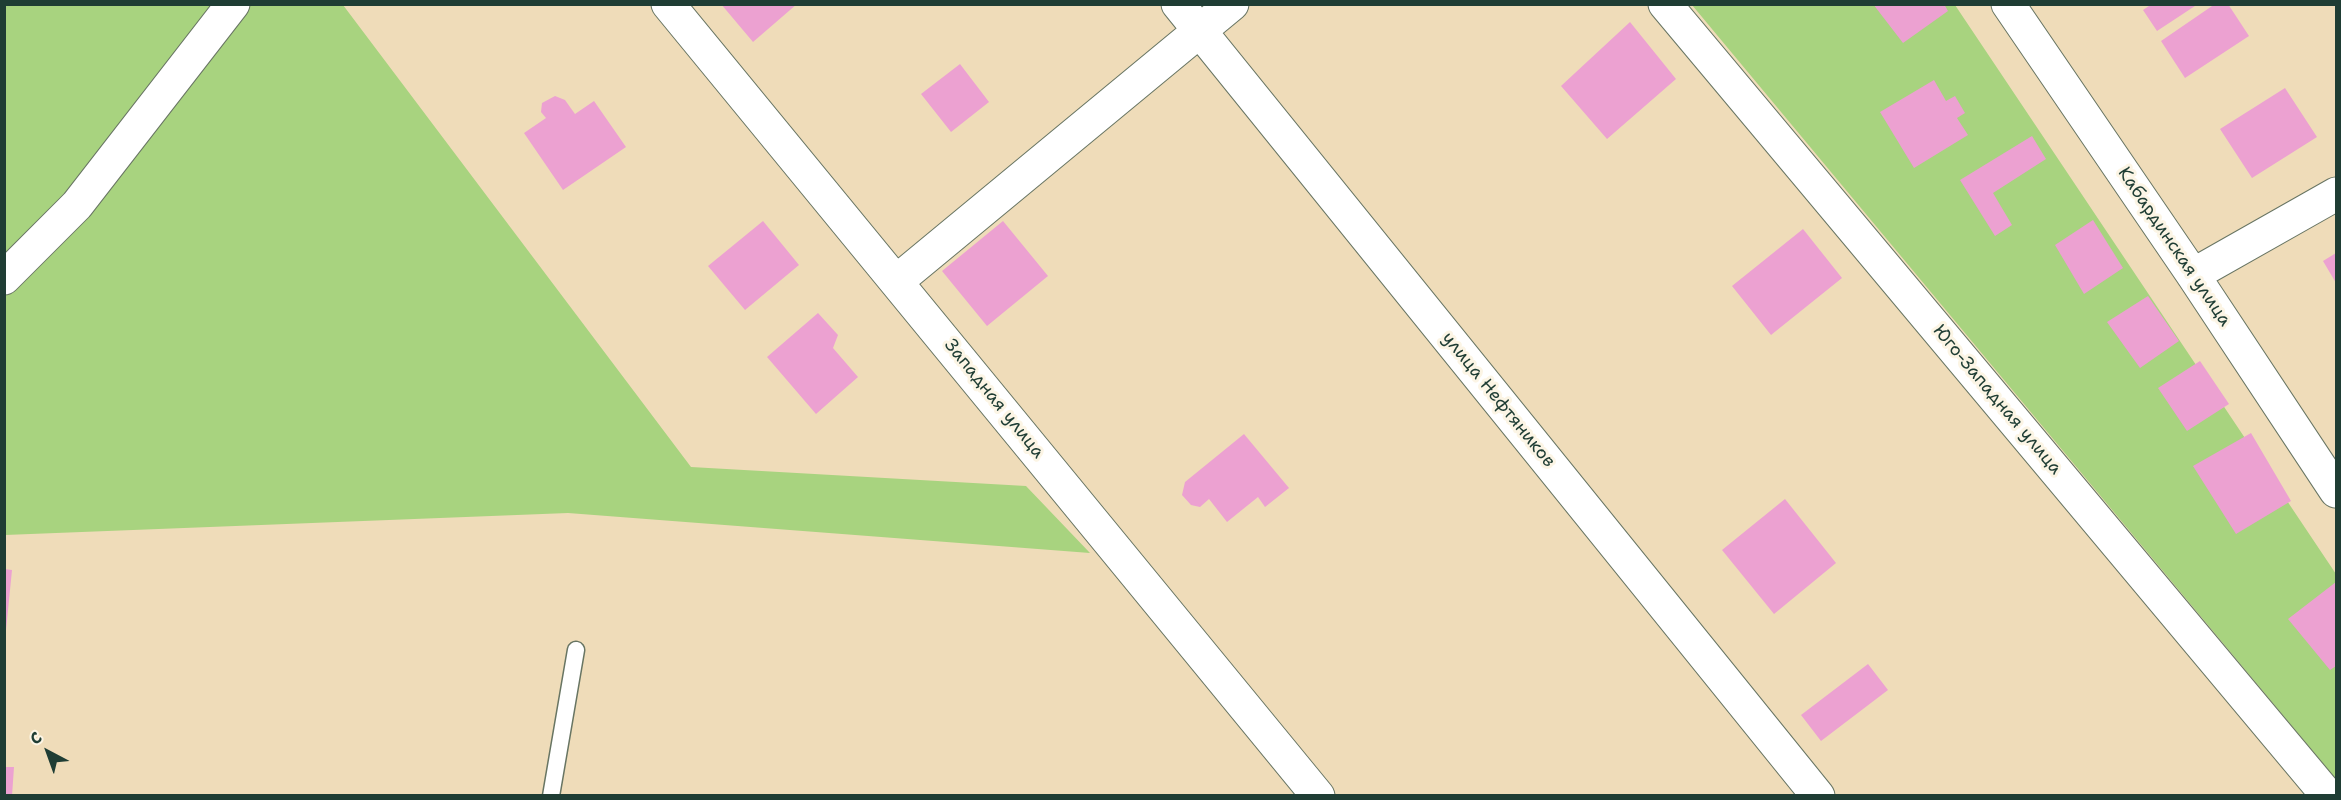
<!DOCTYPE html>
<meta charset="utf-8">
<style>
body{margin:0}
#map{position:relative;width:2341px;height:800px;overflow:hidden;background:#efdcb9;font-family:"Shantell Sans",sans-serif}
canvas{display:block}
.frame{position:absolute;inset:0;border:6px solid #1f3d34;pointer-events:none}
.north{position:absolute;left:18px;top:722px;width:60px;height:60px;-webkit-text-stroke:4px #fcf5e5;paint-order:stroke;rotate:319deg;font-size:16px;font-weight:700;line-height:24px;text-align:center;color:#1f3d34}
.north::after{content:'';display:block;margin:auto;width:21px;height:27px;background:#1f3d34;clip-path:polygon(50% 0,100% 100%,50% 72%,0 100%)}
</style>
<div id="map">
<canvas width="2341" height="800"></canvas>
<div class="frame"></div>
<div class="north">С</div>
</div>
<script>
const g = document.querySelector('canvas').getContext('2d');
g.lineJoin = 'round';
function fillPath(path, color) { g.fillStyle = color; g.fill(path, 'evenodd'); }
function strokePath(path, color, width, dash) { g.strokeStyle = color; g.lineWidth = width; g.lineCap = dash ? 'butt' : 'round'; g.setLineDash(dash || []); g.stroke(path); }
function drawText(font, color, halo, rows, align = 'center') {
  g.font = font + ' "Shantell Sans",sans-serif'; g.lineWidth = 6; g.setLineDash([]); g.textBaseline = 'middle'; g.strokeStyle = halo; g.fillStyle = color; for (const [text, x, y, turn = 0] of rows) {
    g.save(); g.translate(x, y); g.rotate((+turn || 0) * Math.PI / 180); g.textAlign = isNaN(turn) ? turn : align; if (halo) g.strokeText(text, 0, 0); g.fillText(text, 0, 0); g.restore();
  }
}
fillPath(new Path2D(`
 M 4,5 L 343,5 L 691,467 L 1026,486 L 1090,553 L 568,513 L 5,535 Z
 M 1692,5 L 1955,5 L 2336,574 L 2336,779 Z`), '#a8d37f');
fillPath(new Path2D(`
 M 721,4 L 797,4 L 753,42 Z
 M 1873,4 L 1944,4 L 1948,11 L 1903,43 Z
 M 2152,4 L 2198,4 L 2157,31 L 2143,10 Z
 M 2215,4 L 2228,4 L 2249,36 L 2185,78 L 2161,41 Z
 M 1630,22 L 1676,79 L 1607,139 L 1561,86 Z
 M 960,64 L 989,102 L 951,132 L 921,94 Z
 M 1934,80 L 1946,101 L 1955,96 L 1965,113 L 1957,118 L 1968,135 L 1914,168 L 1880,112 Z
 M 2285,88 L 2317,137 L 2252,178 L 2220,129 Z
 M 555,96 L 565,100 L 575,114 L 594,101 L 626,147 L 563,190 L 524,133 L 546,118 L 541,112 L 542,103 Z
 M 2032,136 L 2046,159 L 1993,193 L 2012,225 L 1995,236 L 1960,180 Z
 M 2093,220 L 2123,268 L 2084,294 L 2055,245 Z
 M 763,221 L 799,265 L 745,310 L 708,266 Z
 M 1003,221 L 1048,276 L 987,326 L 942,271 Z
 M 1803,229 L 1842,278 L 1771,335 L 1732,286 Z
 M 2336,253 L 2336,283 L 2323,261 Z
 M 2148,296 L 2179,341 L 2140,368 L 2107,322 Z
 M 818,313 L 838,335 L 833,348 L 858,377 L 816,414 L 767,357 Z
 M 2200,361 L 2229,404 L 2187,431 L 2158,388 Z
 M 2251,433 L 2291,501 L 2236,534 L 2193,466 Z
 M 1244,434 L 1289,488 L 1265,507 L 1258,497 L 1227,522 L 1209,499 L 1200,507 L 1191,505 L 1182,495 L 1185,482 Z
 M 1785,499 L 1836,563 L 1774,614 L 1722,550 Z
 M 4,569 L 12,570 L 6,630 L 4,630 Z
 M 2336,582 L 2336,666 L 2330,670 L 2288,619 Z
 M 1868,664 L 1888,690 L 1821,741 L 1801,715 Z
 M 4,767 L 14,767 L 12,796 L 4,796 Z`), '#eca1d1');
const lane = new Path2D(`
 M 551,796 L 576,650`);
const street = new Path2D(`
 M 668,4 L 1318,796
 M 1178,4 L 1818,796
 M 1665,4 L 2328,796
 M 2008,4 L 2193,275 L 2336,491
 M 2193,275 L 2336,194
 M 4,278 L 77,205 L 233,4
 M 897,281 L 1232,4`);
strokePath(lane, '#687563', 19);
strokePath(street, '#687563', 35);
strokePath(lane, '#fff', 16);
strokePath(street, '#fff', 33);
drawText('18px', '#1f3d34', '#fcf5e5', [
 ["Кабардинская улица",2174,247,56],
 ["Западная улица",994,399,51],
 ["улица Нефтяников",1498,400,51],
 ["Юго-Западная улица",1997,400,50]
]);
</script>
